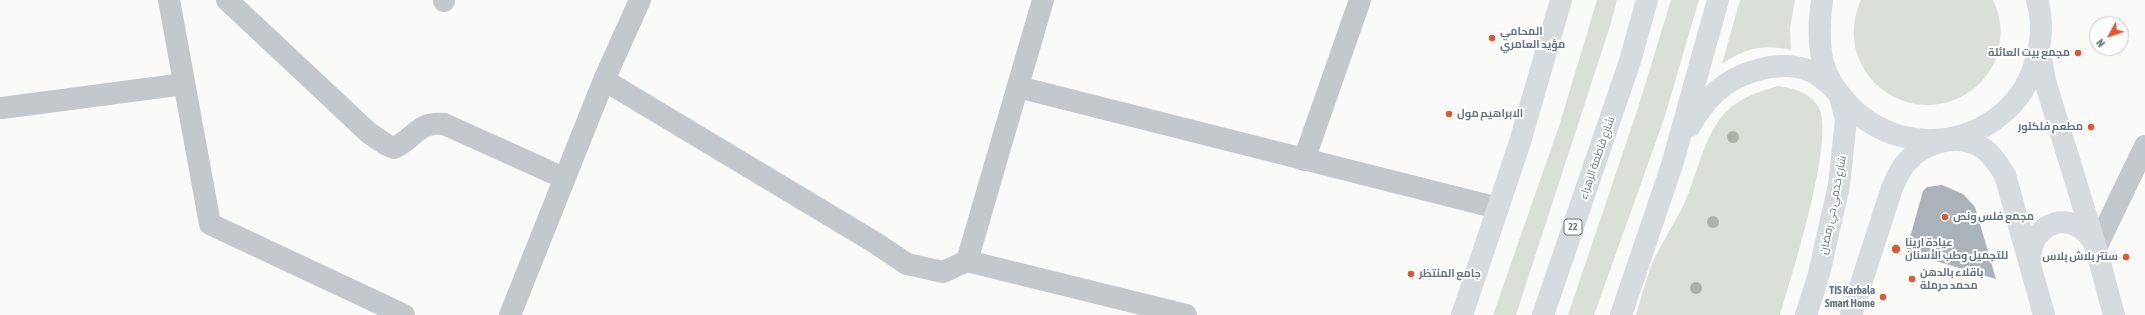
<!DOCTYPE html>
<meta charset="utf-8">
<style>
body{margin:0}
#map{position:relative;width:2145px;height:315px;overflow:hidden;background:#fafaf8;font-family:"Asap Condensed",sans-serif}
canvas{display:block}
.north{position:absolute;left:2089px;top:16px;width:40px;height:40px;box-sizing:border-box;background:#fff;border:1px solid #c1c8cd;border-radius:50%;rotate:230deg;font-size:11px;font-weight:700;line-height:16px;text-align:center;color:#657683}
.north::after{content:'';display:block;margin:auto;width:14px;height:18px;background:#e4572e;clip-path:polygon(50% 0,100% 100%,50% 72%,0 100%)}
</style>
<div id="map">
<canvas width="2145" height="315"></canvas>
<div class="north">N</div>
</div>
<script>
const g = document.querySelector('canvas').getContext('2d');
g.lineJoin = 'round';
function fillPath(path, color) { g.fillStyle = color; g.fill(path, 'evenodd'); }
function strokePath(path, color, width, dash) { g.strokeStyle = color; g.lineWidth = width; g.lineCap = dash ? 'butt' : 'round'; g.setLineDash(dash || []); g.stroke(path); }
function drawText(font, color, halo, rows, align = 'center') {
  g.font = font + ' "Asap Condensed",Cairo,sans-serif'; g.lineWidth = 4; g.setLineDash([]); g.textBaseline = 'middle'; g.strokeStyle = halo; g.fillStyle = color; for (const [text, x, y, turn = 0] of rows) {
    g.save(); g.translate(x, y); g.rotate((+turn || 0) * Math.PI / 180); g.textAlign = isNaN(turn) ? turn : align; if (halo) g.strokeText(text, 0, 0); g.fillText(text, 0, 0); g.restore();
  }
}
fillPath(new Path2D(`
 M 1597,0 L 1617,0 L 1611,23 L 1516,315 L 1493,315 L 1560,123 Z
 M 1671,0 L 1699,0 L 1664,119 L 1594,315 L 1568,315 L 1637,111 Z
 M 1740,0 L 1795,0 L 1790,29 L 1791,50 C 1763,44 1746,48 1722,64 Z
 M 1861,0 L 1993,0 C 2002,17 2002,35 1998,53 C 1994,67 1984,81 1972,90 C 1910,135 1829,71 1861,0 Z
 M 1778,86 C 1794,88 1811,93 1819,108 C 1835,140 1791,278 1780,315 L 1636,315 C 1641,299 1645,282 1651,266 C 1660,245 1674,225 1684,204 C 1697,176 1704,133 1727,111 C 1741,97 1760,91 1778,86 Z`), '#dadfd7');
fillPath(new Path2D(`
 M 1942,185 L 1963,194 L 1975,207 L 1996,279 L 1906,252 L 1923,191 L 1927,187 Z`), '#aab3b9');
strokePath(new Path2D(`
 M 169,0 L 210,224 L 404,315
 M 227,0 L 369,133 L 387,145 L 394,148 C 416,138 417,121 444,124 L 564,178
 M 444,0 L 444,1
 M 604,80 L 874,242 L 907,264 L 943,272 L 967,261 L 1186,315
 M 1018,87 L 1498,208
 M 2,108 L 184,84
 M 1304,160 L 1360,0
 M 2096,248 L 2145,146
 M 967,261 L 1043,0
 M 510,315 L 604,80 L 640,0`), '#c3c8cc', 22);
strokePath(new Path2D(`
 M 1822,0 C 1819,22 1818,41 1823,63 C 1827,78 1838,93 1848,104 C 1907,167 2013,144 2036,60 C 2042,40 2043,20 2037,0
 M 2040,53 L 2045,81 L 2096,248 L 2114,315
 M 2030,260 C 2031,220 2074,208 2094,243
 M 1462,315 L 1520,142 L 1561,0
 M 1806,315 L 1819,274 L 1839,185 L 1846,120 L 1840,97
 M 1851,315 L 1892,188 C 1896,180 1899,171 1905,164 C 1923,142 1960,131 1984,149 C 1993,155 1999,166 2005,175 L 2044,315`), '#d6dbdf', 22);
strokePath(new Path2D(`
 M 1690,126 C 1697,113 1705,102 1716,92 C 1739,71 1781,59 1810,71 C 1821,75 1830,85 1839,94
 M 1543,315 L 1630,61 L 1647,0
 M 1621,315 L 1672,165 L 1718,0`), '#d6dbdf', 22);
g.fillStyle = '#aab4a7';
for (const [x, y] of [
 [1733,137],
 [1713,222],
 [1696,288]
]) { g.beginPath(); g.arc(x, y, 6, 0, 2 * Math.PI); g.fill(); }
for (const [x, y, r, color] of [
 [1492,38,4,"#e4572e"],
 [2078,53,4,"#e4572e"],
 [1449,114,4,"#e4572e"],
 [2091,127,4,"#e4572e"],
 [1945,217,4,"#e4572e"],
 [1896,249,5,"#e4572e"],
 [2126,257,4,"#e4572e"],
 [1411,274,4,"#e4572e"],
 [1912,279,4,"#e4572e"],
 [1883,297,4,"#e4572e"]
]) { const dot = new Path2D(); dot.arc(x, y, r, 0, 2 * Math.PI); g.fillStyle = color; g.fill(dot); strokePath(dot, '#fff', 1.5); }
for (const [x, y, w] of [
 [1573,227,18]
]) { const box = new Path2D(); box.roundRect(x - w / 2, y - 8, w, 16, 3); g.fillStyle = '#fff'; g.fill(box); strokePath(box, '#657683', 1); }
drawText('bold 10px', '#657683', null, [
 ["22",1573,227]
]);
drawText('bold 11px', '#657683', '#fff', [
 ["المحامي",1500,32],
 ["مؤيد العامري",1500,45],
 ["مجمع بيت العائلة",2070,53,"right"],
 ["الابراهيم مول",1457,114],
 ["مطعم فلكلور",2083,127,"right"],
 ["مجمع فلس ونص",1953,217],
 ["عيادة ارينا",1905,243],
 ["للتجميل وطب الأسنان",1905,256],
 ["سنتر بلاش بلاس",2118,257,"right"],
 ["باقلاء بالدهن",1920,273],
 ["محمد حرملة",1920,286],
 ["جامع المنتظر",1419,274],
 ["TIS Karbala",1875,291,"right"],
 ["Smart Home",1875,304,"right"]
], 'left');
drawText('11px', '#657683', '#fff', [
 ["شارع فاطمة الزهراء",1597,158,-71],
 ["شارع خدمي حي رمضان",1833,205,-79]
]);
</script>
